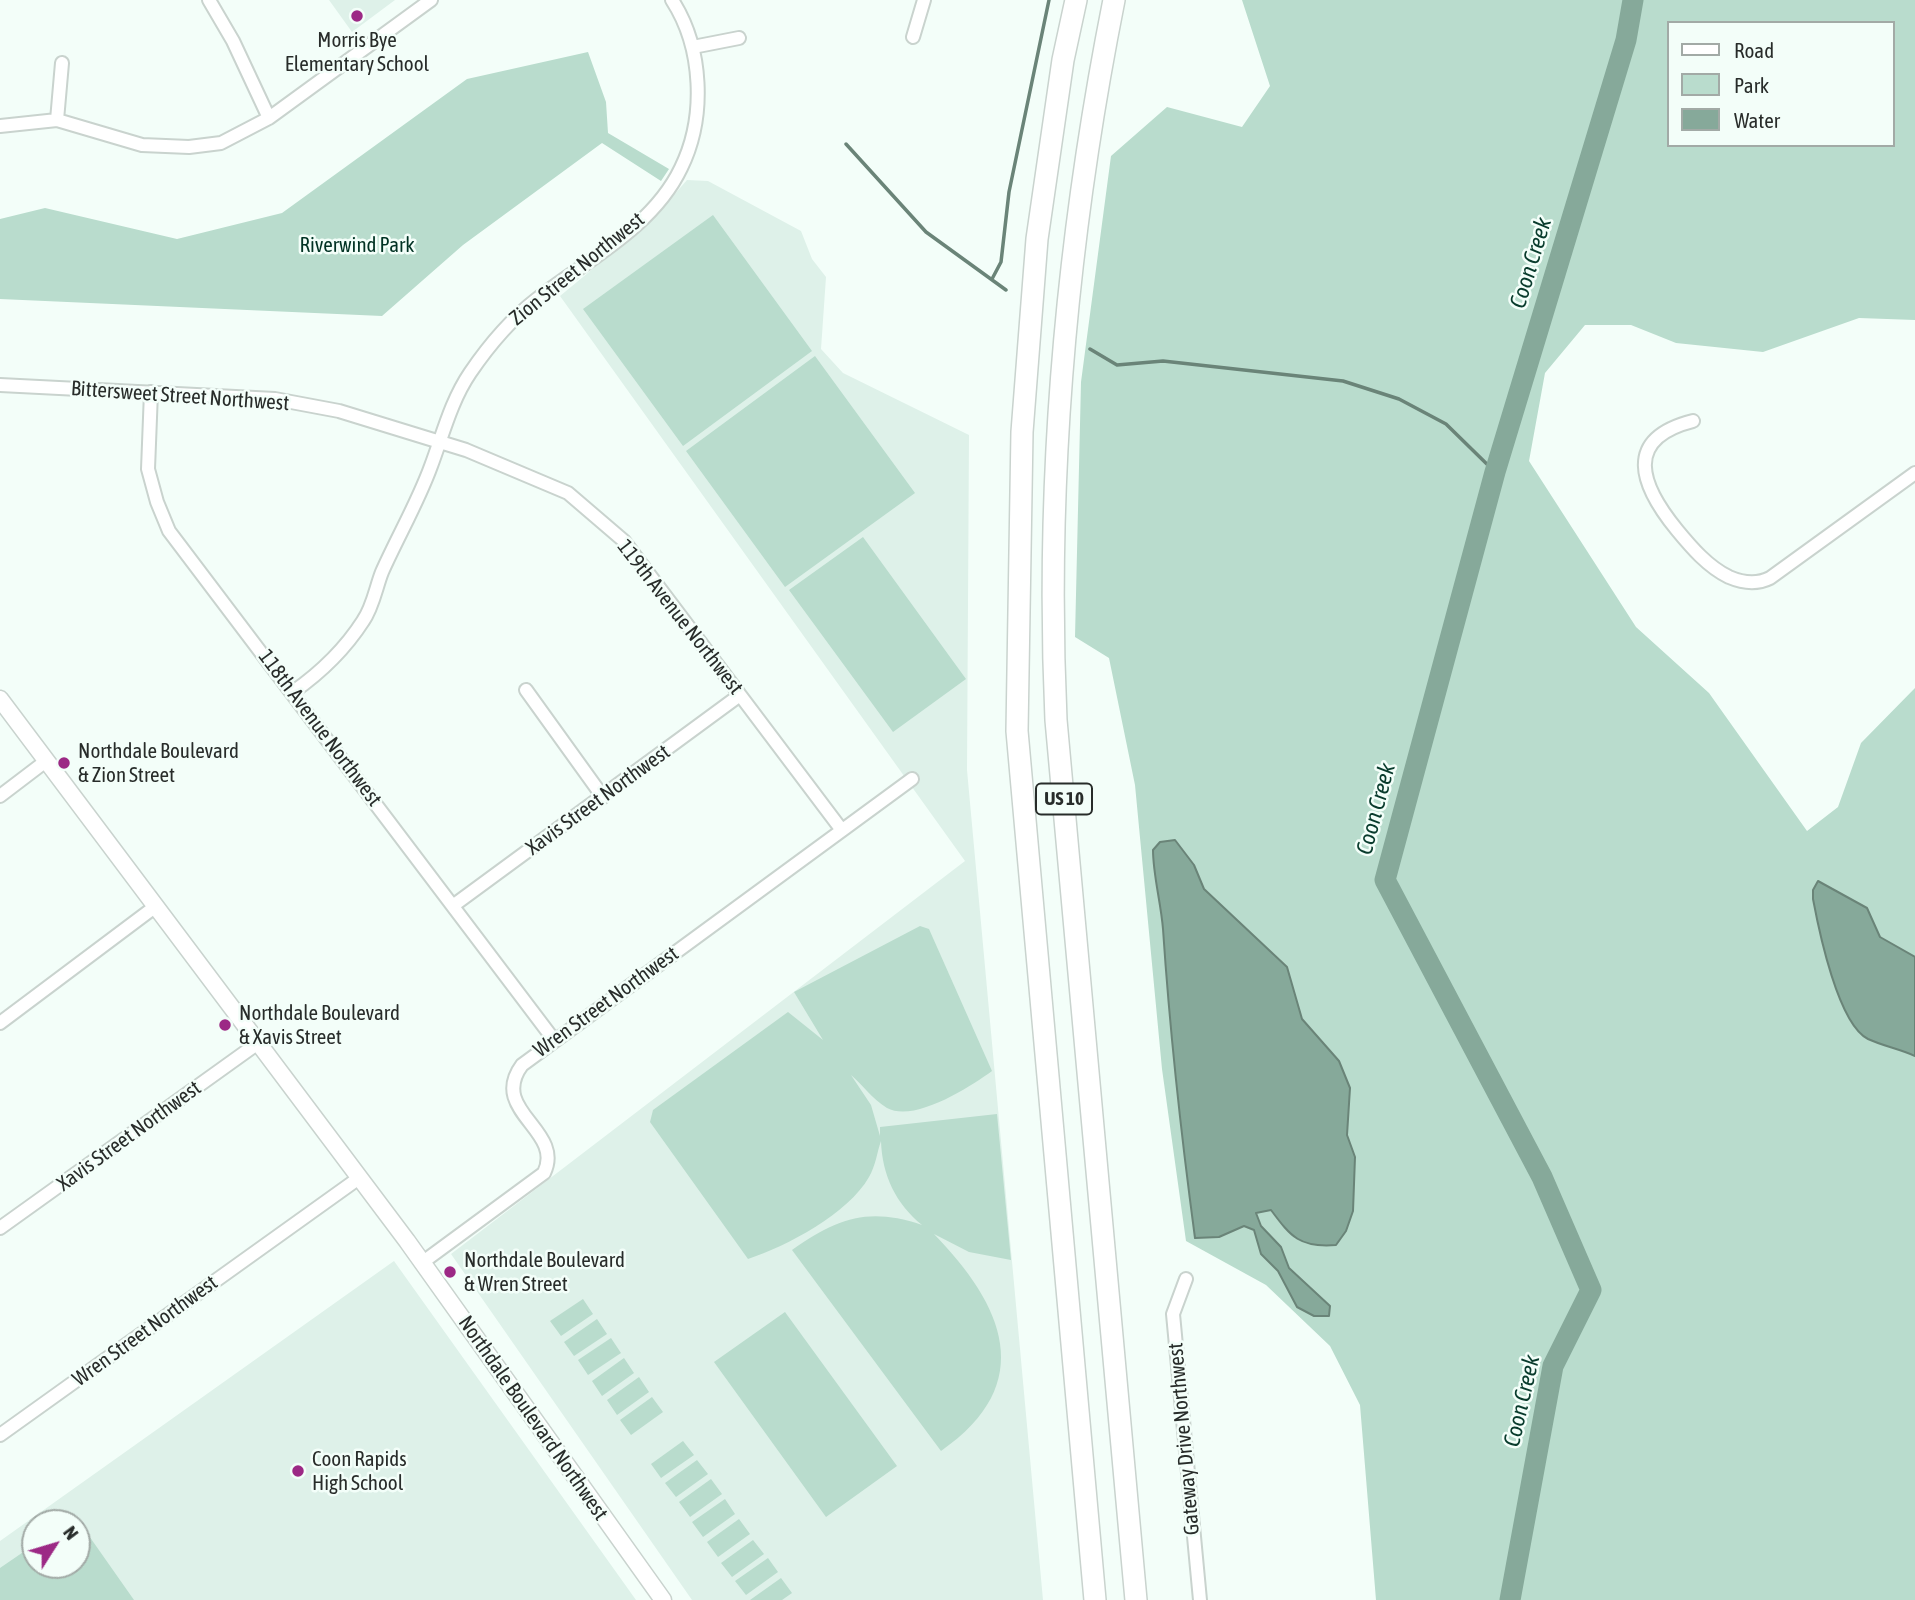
<!DOCTYPE html>
<style>
body{margin:0}
#map{position:relative;width:1915px;height:1600px;overflow:hidden;background:#f3fef9;font-family:"Asap Condensed",sans-serif}
canvas{display:block}
.legend{position:absolute;left:1667px;top:21px;width:228px;height:126px;box-sizing:border-box;background:#f3fef9;border:2px solid #a2aaa6;margin:0;padding:9px 12px;list-style:none;font-size:21px;color:#282c2a}
.legend li{display:flex;align-items:center;gap:14px;height:35px}
.legend b{width:35px;border:2px solid #a2aaa6}
.north{position:absolute;left:21px;top:1509px;width:70px;height:70px;box-sizing:border-box;background:#f3fef9;border:2px solid #a2aaa6;border-radius:50%;rotate:53deg;font-size:19px;font-weight:700;line-height:28px;text-align:center;color:#282c2a}
.north::after{content:'';display:block;margin:auto;width:24px;height:32px;background:#9c2985;clip-path:polygon(50% 0,100% 100%,50% 72%,0 100%)}
</style>
<div id="map">
<canvas width="1915" height="1600"></canvas>
<ul class="legend">
<li><b style="height:9px;background:#fff"></b>Road</li>
<li><b style="height:19px;background:#b9dccd"></b>Park</li>
<li><b style="height:19px;background:#86a99a"></b>Water</li>
</ul>
<div class="north">N</div>
</div>
<script>
const g = document.querySelector('canvas').getContext('2d');
g.lineJoin = 'round';
function fillPath(path, color) { g.fillStyle = color; g.fill(path, 'evenodd'); }
function strokePath(path, color, width, dash) { g.strokeStyle = color; g.lineWidth = width; g.lineCap = dash ? 'butt' : 'round'; g.setLineDash(dash || []); g.stroke(path); }
function drawText(font, color, halo, rows, align = 'center') {
  g.font = font + ' "Asap Condensed",sans-serif'; g.lineWidth = 5; g.setLineDash([]); g.textBaseline = 'middle'; g.strokeStyle = halo; g.fillStyle = color; for (const [text, x, y, turn = 0] of rows) {
    g.save(); g.translate(x, y); g.rotate((+turn || 0) * Math.PI / 180); g.textAlign = isNaN(turn) ? turn : align; if (halo) g.strokeText(text, 0, 0); g.fillText(text, 0, 0); g.restore();
  }
}
fillPath(new Path2D(`
 M 329,0 L 395,0 L 352,32 Z
 M 687,180 L 708,181 L 801,231 L 812,259 L 826,277 L 821,349 L 843,373 L 969,435 L 967,770 L 1043,1600 L 692,1600 L 451,1254 L 965,861 L 560,296 L 652,220 Z
 M 394,1261 L 636,1600 L 0,1600 L 0,1541 ZM 35,1523 L 77,1523 L 77,1565 L 35,1565 Z`), '#def1e9');
fillPath(new Path2D(`
 M 1242,0 L 1915,0 L 1915,320 L 1859,318 L 1763,352 L 1676,343 L 1631,325 L 1585,325 L 1545,373 L 1529,461 L 1636,627 L 1709,693 L 1807,831 L 1838,807 L 1861,743 L 1915,688 L 1915,1600 L 1376,1600 L 1360,1405 L 1330,1346 L 1266,1285 L 1186,1241 L 1162,1069 L 1135,785 L 1109,658 L 1075,637 L 1081,382 L 1111,156 L 1167,107 L 1242,127 L 1270,86 ZM 1668,23 L 1892,23 L 1892,145 L 1668,145 Z
 M 588,52 L 606,102 L 608,133 L 669,169 L 661,181 L 602,143 L 463,245 L 382,316 L 0,299 L 0,219 L 45,208 L 177,239 L 282,213 L 467,79 Z
 M 713,215 L 812,351 L 683,446 L 583,309 Z
 M 815,356 L 915,493 L 785,587 L 686,451 Z
 M 863,537 L 966,679 L 893,732 L 789,590 Z
 M 920,926 L 929,929 L 992,1071 C 970,1087 914,1123 887,1108 C 872,1099 862,1084 851,1075 L 871,1105 L 880,1136 L 880,1127 L 997,1114 L 1011,1260 L 969,1252 L 934,1234 C 1003,1305 1039,1383 941,1451 L 792,1250 C 838,1218 868,1207 922,1225 C 896,1204 882,1175 881,1141 C 877,1152 876,1165 869,1177 C 848,1214 787,1246 748,1259 L 650,1122 L 653,1110 L 788,1012 L 823,1040 L 794,992 Z
 M 583,1299 L 593,1314 L 561,1336 L 550,1321 Z
 M 785,1312 L 897,1466 L 826,1517 L 714,1362 Z
 M 597,1319 L 607,1334 L 574,1356 L 564,1342 Z
 M 611,1338 L 621,1353 L 588,1375 L 578,1360 Z
 M 624,1358 L 634,1373 L 602,1396 L 592,1381 Z
 M 639,1377 L 649,1392 L 617,1415 L 607,1400 Z
 M 652,1397 L 663,1412 L 631,1435 L 620,1420 Z
 M 683,1441 L 694,1455 L 661,1478 L 651,1464 Z
 M 697,1460 L 708,1474 L 676,1497 L 665,1483 Z
 M 711,1479 L 722,1494 L 690,1517 L 679,1502 Z
 M 725,1499 L 735,1514 L 703,1537 L 692,1522 Z
 M 75,1516 L 134,1600 L 0,1600 L 0,1568 L 35,1544 L 35,1565 L 77,1565 L 77,1523 L 65,1523 Z
 M 739,1519 L 750,1534 L 718,1557 L 707,1542 Z
 M 753,1540 L 764,1554 L 732,1577 L 721,1563 Z
 M 768,1558 L 778,1572 L 746,1595 L 735,1581 Z
 M 781,1578 L 792,1593 L 782,1600 L 750,1600 Z`), '#b9dccd');
const water = new Path2D(`
 M 1175,840 L 1194,865 L 1204,889 L 1287,967 L 1302,1019 L 1339,1061 L 1350,1088 L 1347,1135 L 1355,1157 L 1353,1211 L 1346,1231 L 1336,1245 C 1300,1248 1291,1237 1271,1210 L 1256,1213 L 1261,1226 L 1281,1247 L 1289,1268 L 1330,1306 L 1329,1316 L 1314,1316 L 1297,1307 L 1278,1271 L 1261,1254 L 1254,1230 L 1244,1226 L 1219,1237 L 1195,1238 C 1181,1134 1170,1034 1163,929 C 1161,903 1153,875 1153,850 L 1160,842 Z
 M 1818,881 L 1867,908 L 1880,937 L 1915,957 L 1915,1056 C 1900,1049 1883,1046 1868,1039 C 1838,1024 1819,931 1813,899 L 1813,890 Z`);
fillPath(water, '#86a99a');
strokePath(water, '#6a8478', 2);
strokePath(new Path2D(`
 M 846,144 L 926,232 L 1006,290
 M 992,279 L 1001,262 L 1009,192 L 1049,0
 M 1090,349 L 1117,365 L 1163,361 L 1343,381 L 1399,399 L 1446,424 L 1495,472`), '#6a8478', 3.5);
strokePath(new Path2D(`
 M 1510,1600 L 1553,1366 L 1591,1290 L 1542,1177 L 1385,880 L 1495,472 L 1626,40 L 1633,0`), '#86a99a', 21);
const street = new Path2D(`
 M 209,0 L 233,41 L 269,118
 M 913,37 L 924,0
 M 693,47 L 739,38
 M 57,120 L 62,63
 M 0,126 L 57,120 L 142,145 L 189,147 L 221,143 L 269,118 L 431,0
 M 0,385 L 275,399 L 339,411 L 466,450 L 568,493 L 624,541 L 841,829
 M 151,392 L 148,469 L 157,502 L 169,531 L 554,1040
 M 1693,421 C 1622,439 1641,486 1677,530 C 1691,547 1708,567 1729,577 C 1743,583 1756,585 1770,578 L 1915,473
 M 526,690 L 603,797
 M 293,692 C 320,673 345,649 363,621 C 373,607 376,587 382,572 C 398,536 418,502 431,466 C 443,434 451,401 470,373 C 489,345 510,320 537,299 C 587,260 653,227 681,168 C 706,117 703,48 672,0
 M 0,796 L 46,761
 M 454,905 L 740,695
 M 0,1023 L 156,906
 M 0,1228 L 258,1043
 M 423,1262 L 544,1173 C 565,1130 488,1111 522,1065 L 912,779
 M 1186,1279 L 1173,1314 L 1200,1600
 M 0,1435 L 359,1178`);
const secondary = new Path2D(`
 M 0,699 L 407,1241 L 663,1600`);
const highway = new Path2D(`
 M 1076,0 L 1063,60 L 1037,239 L 1022,432 L 1017,731 L 1095,1600
 M 1114,0 C 1067,236 1045,480 1056,720 L 1136,1600`);
strokePath(street, '#c9d3ce', 16);
strokePath(secondary, '#c9d3ce', 19);
strokePath(highway, '#c9d3ce', 24);
strokePath(street, '#fff', 12);
strokePath(secondary, '#fff', 16);
strokePath(highway, '#fff', 21);
for (const [x, y, r, color] of [
 [357,16,7,"#9c2985"],
 [64,763,7,"#9c2985"],
 [225,1025,7,"#9c2985"],
 [450,1272,7,"#9c2985"],
 [298,1471,7,"#9c2985"]
]) { const dot = new Path2D(); dot.arc(x, y, r, 0, 2 * Math.PI); g.fillStyle = color; g.fill(dot); strokePath(dot, '#f3fef9', 2.5); }
for (const [x, y, w] of [
 [1064,799,56]
]) { const box = new Path2D(); box.roundRect(x - w / 2, y - 15.5, w, 31, 5); g.fillStyle = '#f3fef9'; g.fill(box); strokePath(box, '#282c2a', 2); }
drawText('bold 19px', '#282c2a', null, [
 ["US 10",1064,799]
]);
drawText('21px', '#282c2a', '#f3fef9', [
 ["Morris Bye",357,40,"center"],
 ["Elementary School",357,64,"center"],
 ["Northdale Boulevard",78,751],
 ["& Zion Street",78,775],
 ["Northdale Boulevard",239,1013],
 ["& Xavis Street",239,1037],
 ["Northdale Boulevard",464,1260],
 ["& Wren Street",464,1284],
 ["Coon Rapids",312,1459],
 ["High School",312,1483]
], 'left');
drawText('21px', '#003223', '#f3fef9', [
 ["Riverwind Park",357,245]
]);
drawText('21px', '#282c2a', '#f3fef9', [
 ["Zion Street Northwest",577,269,-39],
 ["Bittersweet Street Northwest",180,396,4],
 ["119th Avenue Northwest",680,617,52],
 ["118th Avenue Northwest",320,728,53],
 ["Xavis Street Northwest",598,800,-36],
 ["Wren Street Northwest",606,1002,-36],
 ["Xavis Street Northwest",129,1136,-36],
 ["Wren Street Northwest",145,1331,-36],
 ["Northdale Boulevard Northwest",533,1418,55],
 ["Gateway Drive Northwest",1184,1439,-95]
]);
drawText('italic 23px', '#083b2c', '#f3fef9', [
 ["Coon Creek",1531,263,-73],
 ["Coon Creek",1376,809,-75],
 ["Coon Creek",1522,1401,-77]
]);
</script>
